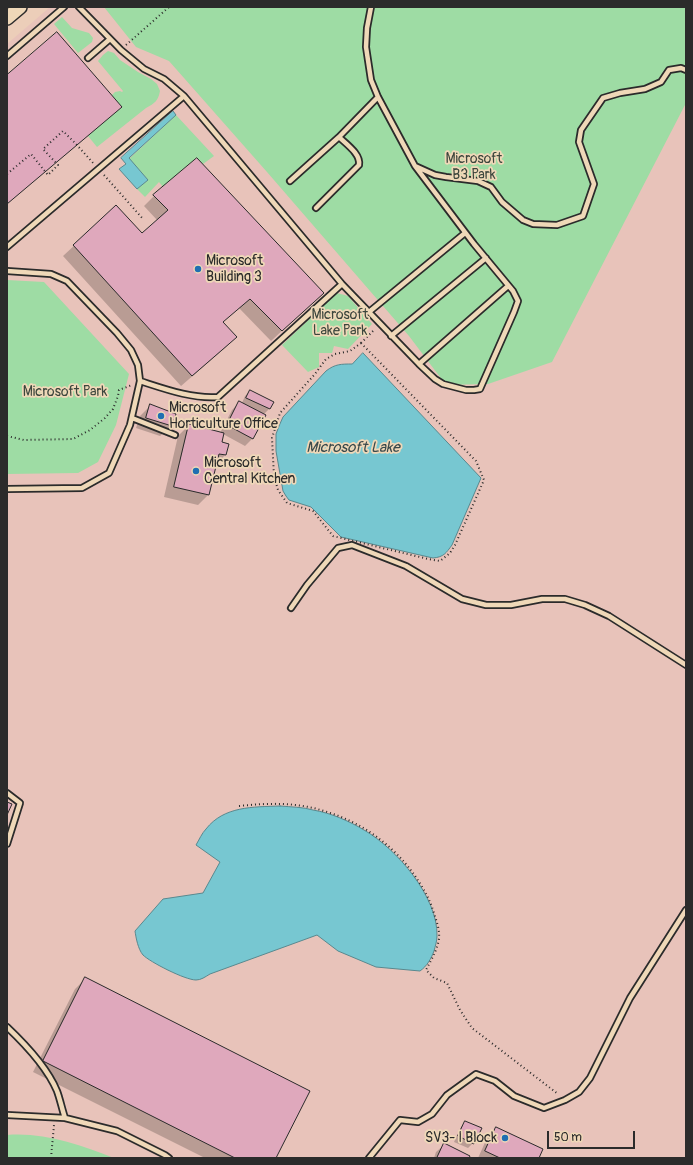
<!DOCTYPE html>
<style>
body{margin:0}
#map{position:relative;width:693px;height:1165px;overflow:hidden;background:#ecceb9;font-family:Pangolin,sans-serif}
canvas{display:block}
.frame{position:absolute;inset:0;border:8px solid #2b2b2b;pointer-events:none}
.scale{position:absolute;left:547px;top:1131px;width:88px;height:18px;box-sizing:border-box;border:2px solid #2b2b2b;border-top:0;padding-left:5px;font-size:12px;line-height:14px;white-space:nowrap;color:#2b2b2b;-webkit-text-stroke:3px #efd8b8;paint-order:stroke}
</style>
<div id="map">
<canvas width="693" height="1165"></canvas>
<div class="frame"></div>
<div class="scale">50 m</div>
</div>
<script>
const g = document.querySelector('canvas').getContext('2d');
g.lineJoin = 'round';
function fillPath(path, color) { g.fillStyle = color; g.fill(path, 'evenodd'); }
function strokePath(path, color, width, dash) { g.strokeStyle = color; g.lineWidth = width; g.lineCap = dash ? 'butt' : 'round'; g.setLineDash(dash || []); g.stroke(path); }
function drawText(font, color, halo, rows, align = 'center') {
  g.font = font + ' Pangolin,sans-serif'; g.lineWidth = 3.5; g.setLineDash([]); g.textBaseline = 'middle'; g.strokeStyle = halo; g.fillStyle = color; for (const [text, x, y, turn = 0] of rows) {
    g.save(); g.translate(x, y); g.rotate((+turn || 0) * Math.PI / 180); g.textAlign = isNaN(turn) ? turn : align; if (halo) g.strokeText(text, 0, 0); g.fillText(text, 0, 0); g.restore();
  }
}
fillPath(new Path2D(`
 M 50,7 L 686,7 L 686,1158 L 7,1158 L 7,44 Z`), '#e8c3ba');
fillPath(new Path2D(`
 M 104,7 L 686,7 L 686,103 L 552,362 L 488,384 L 446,385 L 409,336 L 267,172 L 169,61 L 136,47 Z
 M 62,17 L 72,28 L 89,33 L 93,38 L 92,42 L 78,53 L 54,24 Z
 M 108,51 L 114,53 L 120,60 L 138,72 L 151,79 L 157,84 L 160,91 C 158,101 155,103 146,108 L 97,147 L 88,136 L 112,95 L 115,92 L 120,91 L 122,92 L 123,91 L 98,61 L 103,55 Z
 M 176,115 L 214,156 L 203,164 L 196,158 L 163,187 L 159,182 L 145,197 L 137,189 L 148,180 L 129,159 Z
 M 7,280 L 44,282 L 129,374 L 116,425 L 98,462 L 78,473 L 7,474 Z
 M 337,293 L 348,296 L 372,324 L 348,349 L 334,346 L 332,353 L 319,353 L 319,367 L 308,372 L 282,345 Z
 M 7,1135 C 44,1132 80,1145 114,1158 L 7,1158 Z`), '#9edca4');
const water = new Path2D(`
 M 173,111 L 176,115 L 129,158 L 148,180 L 137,189 L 119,169 L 126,164 L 121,158 Z
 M 363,353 L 481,478 L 452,545 C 446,553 444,557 433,558 L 341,537 L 311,507 L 289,500 L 286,496 L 283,491 L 276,451 L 276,434 L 279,426 L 283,417 L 326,371 C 335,364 341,364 352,364 Z
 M 280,806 C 291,807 303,807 313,810 C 331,813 349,821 364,830 C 397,849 438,897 437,936 C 437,941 435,947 434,951 C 431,959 427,966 420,971 L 376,967 L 338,951 L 317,935 L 210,974 C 205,977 201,980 196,980 C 185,980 150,962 143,955 C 138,949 136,938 135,931 L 163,899 L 203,893 L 220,862 L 196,845 C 199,840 202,833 206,829 C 224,806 253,807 280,806 Z`);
fillPath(water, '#77c7d1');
strokePath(water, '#59898f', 1);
fillPath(new Path2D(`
 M 7,76 L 120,107 L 110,117 L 7,204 Z
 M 154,196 L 312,303 L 271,341 L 239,308 L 222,323 L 236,337 L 225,348 L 181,386 L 63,256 L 116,207 L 142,234 L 157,220 L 144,206 Z
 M 250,391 L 272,402 L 269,409 L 263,415 L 253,438 L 245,446 L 223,434 L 221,443 L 225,455 L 215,465 L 208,495 L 198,505 L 164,497 L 178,436 L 189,425 L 220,433 L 232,410 L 240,402 L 242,403 L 245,396 Z
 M 151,405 L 175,414 L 171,426 L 160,436 L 136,428 L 140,416 Z
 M 85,979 L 275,1158 L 205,1158 L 33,1072 L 75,989 Z
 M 466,1122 L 473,1143 L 468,1148 L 454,1142 L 461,1127 Z
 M 496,1129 L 538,1158 L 478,1158 L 488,1136 Z
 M 444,1145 L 468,1158 L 434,1158 L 436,1152 Z`), '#0003');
const building = new Path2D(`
 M 57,32 L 122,107 L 7,204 L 7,75 Z
 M 197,158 L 324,293 L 282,331 L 250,299 L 223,322 L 237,337 L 192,376 L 73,245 L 116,205 L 142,233 L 168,210 L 153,195 Z
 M 250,390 L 274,402 L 270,409 L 246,398 Z
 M 239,401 L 266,415 L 253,439 L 227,425 Z
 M 150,404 L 176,414 L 172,426 L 146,418 Z
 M 189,424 L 224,433 L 222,442 L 229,444 L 226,455 L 219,454 L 209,495 L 174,487 Z
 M 7,802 L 12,804 L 7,815 Z
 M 85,977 L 310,1091 L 276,1158 L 235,1158 L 43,1061 Z
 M 465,1121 L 482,1128 L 474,1144 L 458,1136 Z
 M 496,1127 L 543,1149 L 539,1158 L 500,1158 L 485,1151 Z
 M 444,1143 L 470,1156 L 469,1158 L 437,1158 Z`);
fillPath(building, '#dfa8bc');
strokePath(building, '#2b2b2b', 1);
const service = new Path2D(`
 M 79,7 L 121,50 L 144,69 L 164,79 L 184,96 L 342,284 L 419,364 L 435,379 L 443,384 L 466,390 L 474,390 L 480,389 L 514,312 L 518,301 L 513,291 L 474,244 L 415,166
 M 371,7 L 367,28 L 366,47 L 371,80 L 378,97 L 415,166 L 435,175 L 446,177 L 478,181 L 491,187 L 502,202 L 523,220 L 533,224 L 557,225 L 583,216 L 594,184 L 579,142 L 581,130 L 603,98 L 620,93 L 645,89 L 661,82 L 669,70 L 681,68 L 686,70
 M 7,56 L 64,7
 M 88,58 L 110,39
 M 339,137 L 378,97
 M 290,181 L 339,137 C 346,144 361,154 359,165 L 316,208
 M 7,247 L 184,96
 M 7,271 L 51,274 L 67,281 L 117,333 L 131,350 L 138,365 L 140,381 C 165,389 192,399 218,397 L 342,284
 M 369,312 L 465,233
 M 391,336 L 486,258
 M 419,364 L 508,286
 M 132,418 L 175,435
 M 7,489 L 82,488 L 109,473 L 130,425 L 140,381
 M 291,608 L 307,585 L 338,548 L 352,545 L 406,566 L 462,599 L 486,605 L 511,605 L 542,599 L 565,599 L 585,605 L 609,616 L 686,665
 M 7,793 L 20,803 L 7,844
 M 7,1027 C 25,1044 47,1067 57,1091 C 60,1099 62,1109 65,1118
 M 7,1115 L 65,1118 L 117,1131 L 165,1155 L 169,1158
 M 369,1158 L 400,1120 L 418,1122 L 432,1114 L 447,1095 L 476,1074 L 495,1081 L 514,1096 L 544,1108 L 565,1100 L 579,1092 L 590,1078 L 630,998 L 686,910`);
const secondary = new Path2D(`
 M 7,18 L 20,7`);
strokePath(service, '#2b2b2b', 8);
strokePath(secondary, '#2b2b2b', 16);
strokePath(new Path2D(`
 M 126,45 L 169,7
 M 7,174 L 31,154 L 48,175 L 58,165 L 43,149 L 63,131 L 76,144 L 94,164
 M 104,175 L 143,219
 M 361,343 L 476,461 L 484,480 L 455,545 L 450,553 L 440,561 L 428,559 L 333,536 L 313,511 L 287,503 L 278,490 L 274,476 L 272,438 L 280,413 L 315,374 L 326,359 L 335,354 L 350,351 Z
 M 361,343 L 374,330
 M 7,436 L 24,440 L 73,439 L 90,430 L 105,418 L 113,409 L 118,396 L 119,390 L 132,385
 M 239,806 C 268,803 296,802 324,811 C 365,823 399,849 421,885 C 426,893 430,901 433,910 C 436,920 440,929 439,939 C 437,951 431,960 426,970 L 434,978 L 447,983 L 460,1010 L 472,1028 L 558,1094
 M 51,1158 L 54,1125`), '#2b2b2b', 2, [1, 3]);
strokePath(service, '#efd8b8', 4.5);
strokePath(secondary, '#efd8b8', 13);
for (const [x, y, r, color] of [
 [198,269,4,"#1f6fb2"],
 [161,416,4,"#1f6fb2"],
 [196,471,4,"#1f6fb2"],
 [505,1138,4,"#1f6fb2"]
]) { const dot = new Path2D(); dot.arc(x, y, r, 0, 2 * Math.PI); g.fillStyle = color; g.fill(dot); strokePath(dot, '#efd8b8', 1.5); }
drawText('14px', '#3c463d', '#efd8b8', [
 ["Microsoft",474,159],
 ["B3 Park",474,175],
 ["Microsoft",340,315],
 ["Lake Park",340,331],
 ["Microsoft Park",65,392]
]);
drawText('14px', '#2b2b2b', '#efd8b8', [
 ["Microsoft",206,261],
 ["Building 3",206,277],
 ["Microsoft",169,408],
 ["Horticulture Office",169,424],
 ["Microsoft",204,463],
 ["Central Kitchen",204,479],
 ["SV3- I Block",497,1138,"right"]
], 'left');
drawText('italic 15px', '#3a4a4c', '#efd8b8', [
 ["Microsoft Lake",353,448]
]);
</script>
